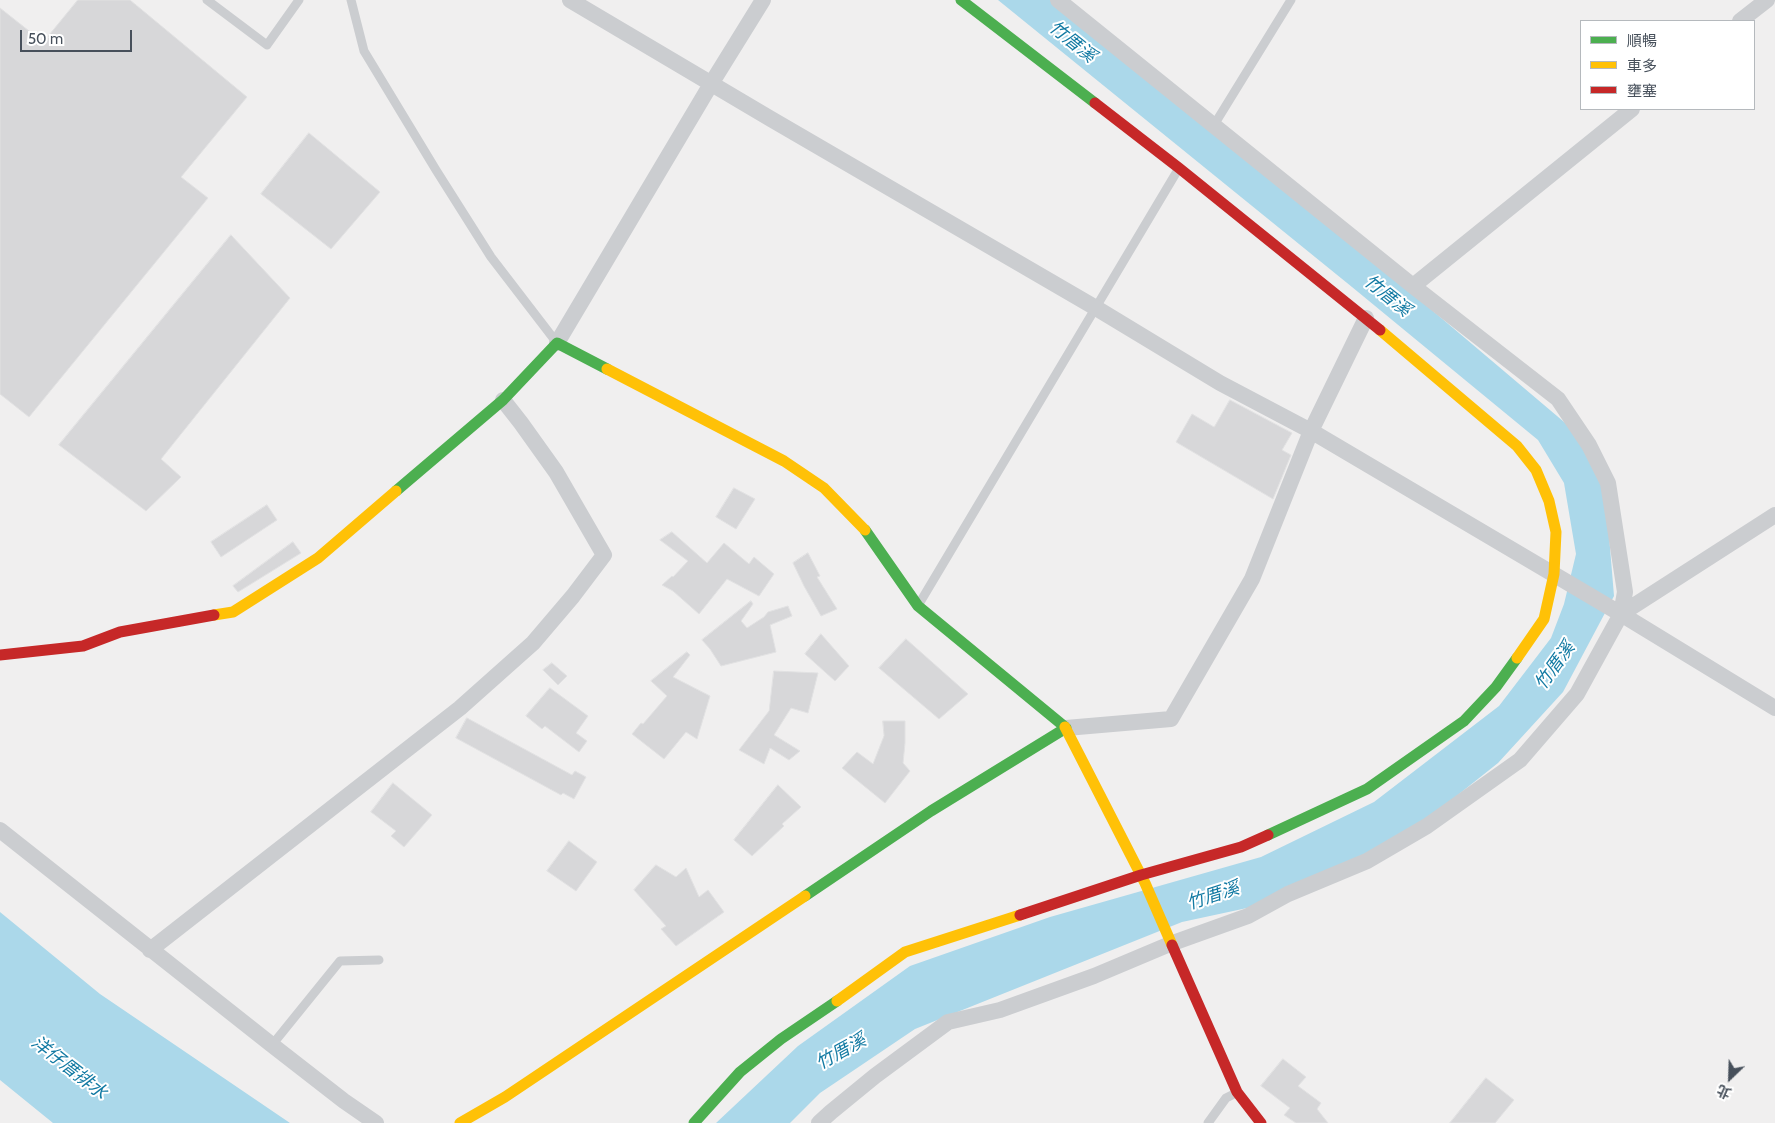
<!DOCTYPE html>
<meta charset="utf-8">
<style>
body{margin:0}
#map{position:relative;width:1775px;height:1123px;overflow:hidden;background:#f0efef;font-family:Cabin,"Noto Sans TC",sans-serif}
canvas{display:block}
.legend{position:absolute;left:1580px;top:20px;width:175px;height:90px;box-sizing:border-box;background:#fff;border:1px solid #b5b9bd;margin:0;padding:6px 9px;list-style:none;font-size:15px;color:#47505b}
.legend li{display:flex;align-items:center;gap:10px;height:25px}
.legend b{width:25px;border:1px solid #b5b9bd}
.north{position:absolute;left:1705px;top:1053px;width:50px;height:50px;-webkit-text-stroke:4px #fff;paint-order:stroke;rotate:204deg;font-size:14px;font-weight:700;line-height:20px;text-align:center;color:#47505b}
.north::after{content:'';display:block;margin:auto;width:18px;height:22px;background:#47505b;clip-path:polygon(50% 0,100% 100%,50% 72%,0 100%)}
.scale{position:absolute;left:20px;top:30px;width:112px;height:22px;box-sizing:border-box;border:2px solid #47505b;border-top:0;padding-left:6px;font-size:15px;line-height:18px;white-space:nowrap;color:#47505b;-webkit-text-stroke:4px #fff;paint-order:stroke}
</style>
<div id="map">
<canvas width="1775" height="1123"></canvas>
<ul class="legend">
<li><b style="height:6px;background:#4caf50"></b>順暢</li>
<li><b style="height:6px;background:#ffc107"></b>車多</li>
<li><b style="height:6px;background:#c62828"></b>壅塞</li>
</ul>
<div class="north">北</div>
<div class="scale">50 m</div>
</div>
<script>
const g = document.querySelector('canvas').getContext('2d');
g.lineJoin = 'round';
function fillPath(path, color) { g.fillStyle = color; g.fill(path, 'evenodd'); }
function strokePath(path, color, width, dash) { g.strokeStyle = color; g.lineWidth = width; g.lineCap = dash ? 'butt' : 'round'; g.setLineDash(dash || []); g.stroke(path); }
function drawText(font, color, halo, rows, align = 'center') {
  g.font = font + ' Cabin,"Noto Sans TC",sans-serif'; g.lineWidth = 4; g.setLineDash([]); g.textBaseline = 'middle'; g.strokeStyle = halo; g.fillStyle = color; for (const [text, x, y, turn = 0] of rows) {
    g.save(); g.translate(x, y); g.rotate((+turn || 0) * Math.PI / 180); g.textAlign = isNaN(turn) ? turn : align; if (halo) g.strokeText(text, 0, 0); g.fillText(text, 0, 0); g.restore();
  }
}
fillPath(new Path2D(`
 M 998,0 L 1059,0 L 1218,129 L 1570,427 L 1605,487 L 1614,596 L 1563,692 L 1498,763 L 1410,833 L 1261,905 L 1182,922 L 915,1029 L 820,1093 L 790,1123 L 716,1123 L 798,1046 L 910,966 L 1050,917 L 1261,857 L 1374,802 L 1499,706 L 1551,638 L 1564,604 L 1576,554 L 1564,483 L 1538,440 L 1352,287 Z
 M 0,912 L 100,994 L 290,1123 L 53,1123 L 0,1080 Z`), '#abd8ea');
const building = new Path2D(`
 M 78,0 L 130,0 L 247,97 L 181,177 L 208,198 L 29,417 L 0,394 L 0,8 L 43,42 Z
 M 309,133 L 380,192 L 331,249 L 261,194 Z
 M 231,235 L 290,298 L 161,459 L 181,477 L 146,511 L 59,445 Z
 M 1230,400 L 1292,433 L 1282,450 L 1291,455 L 1273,499 L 1176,442 L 1192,414 L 1214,427 Z
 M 734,488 L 755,499 L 736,529 L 716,517 Z
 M 267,505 L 277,520 L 221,557 L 211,542 Z
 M 672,532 L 707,563 L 724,543 L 749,564 L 754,557 L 774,574 L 759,596 L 727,579 L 699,614 L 673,591 L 662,585 L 672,576 L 673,577 L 688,561 L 660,540 Z
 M 293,542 L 301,553 L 238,592 L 233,586 Z
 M 808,553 L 820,576 L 817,577 L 837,609 L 821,616 L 804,586 L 793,563 Z
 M 751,601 L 753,604 L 741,621 L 747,628 L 764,617 L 768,612 L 788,606 L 792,616 L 770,625 L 776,652 L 721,666 L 710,649 L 702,640 Z
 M 821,634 L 849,666 L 835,681 L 805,654 Z
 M 906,639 L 968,694 L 939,719 L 879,668 Z
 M 687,652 L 690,655 L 673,677 L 710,696 L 697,739 L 686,732 L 664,759 L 632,734 L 641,723 L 643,724 L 667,696 L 651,681 Z
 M 552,663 L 567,676 L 558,685 L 543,670 Z
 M 774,671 L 818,673 L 808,713 L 791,708 L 774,735 L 800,751 L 789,760 L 770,748 L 764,764 L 739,750 L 769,711 Z
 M 550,688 L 588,716 L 576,733 L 587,741 L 579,752 L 545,726 L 542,729 L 526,716 Z
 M 467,718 L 572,775 L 575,771 L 586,777 L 574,799 L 563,793 L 561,795 L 456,738 Z
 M 883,721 L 905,721 L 905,743 L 903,763 L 910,771 L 885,803 L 842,768 L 857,752 L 873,764 L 884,736 Z
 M 393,783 L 432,815 L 404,847 L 391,836 L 396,831 L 371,812 Z
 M 778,785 L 801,807 L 782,824 L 784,826 L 752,856 L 734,840 Z
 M 569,841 L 597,862 L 576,891 L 547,871 Z
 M 656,865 L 676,877 L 686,868 L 699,897 L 708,890 L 724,912 L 676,946 L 661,929 L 666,926 L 634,890 Z
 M 1283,1059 L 1306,1077 L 1298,1086 L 1321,1103 L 1317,1109 L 1328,1123 L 1296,1123 L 1284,1115 L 1290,1108 L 1261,1086 Z
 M 1486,1078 L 1514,1100 L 1495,1123 L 1450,1123 Z`);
fillPath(building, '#d7d7d9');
strokePath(building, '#e1e1e2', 1);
strokePath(new Path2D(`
 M 207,0 L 267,45 L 299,0
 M 351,0 L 364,51 L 436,170 L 491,257 L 557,343
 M 1214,125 L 1291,0
 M 919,604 L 1179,168
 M 272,1045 L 340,961 L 379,960
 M 1208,1123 L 1226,1098 L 1236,1093`), '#cbcdd0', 9);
strokePath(new Path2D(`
 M 570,0 L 771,119 L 1096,308 L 1220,383 L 1311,431 L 1621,614 L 1775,708
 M 1740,21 L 1767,0
 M 1413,286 L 1632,109
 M 557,343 L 711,84 L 763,0
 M 1621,614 L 1775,515
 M 1066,728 L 1171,719 L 1252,579 L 1311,431 L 1366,318
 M 0,830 L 272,1045 L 344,1101 L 376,1123
 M 150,950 L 460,708 L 533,643 L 573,596 L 604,555 L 556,472 L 521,423 L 503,400
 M 819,1123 L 831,1112 L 875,1076 L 948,1022 L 1000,1010 L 1094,976 L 1170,944 L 1248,916 L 1288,894 L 1367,861 L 1427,826 L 1520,760 L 1577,694 L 1621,614 L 1625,592 L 1608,483 L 1589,445 L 1558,399 L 1413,286 L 1058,0`), '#cbcdd0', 16);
strokePath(new Path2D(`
 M 961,0 L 1095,103
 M 396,491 L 503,400 L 557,343 L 607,369
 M 865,530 L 918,606 L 1065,727
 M 1268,835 L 1367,789 L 1464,721 L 1496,687 L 1517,658
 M 805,896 L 931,811 L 1066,728
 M 694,1123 L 740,1072 L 781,1039 L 837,1001`), '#4caf50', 11);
strokePath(new Path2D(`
 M 1380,330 L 1517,446 L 1536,470 L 1549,501 L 1556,532 L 1554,574 L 1544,619 L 1517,658
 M 607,369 L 784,461 L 824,488 L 865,530
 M 214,615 L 233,612 L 318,558 L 396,491
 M 1065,727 L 1145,883 L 1172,945
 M 837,1001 L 905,952 L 1020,915
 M 460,1123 L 505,1097 L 805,896`), '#ffc107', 11);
strokePath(new Path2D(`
 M 1095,103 L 1179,168 L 1380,330
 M 0,655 L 83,646 L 120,632 L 214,615
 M 1020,915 L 1141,875 L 1241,847 L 1268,835
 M 1172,945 L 1237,1092 L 1261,1123`), '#c62828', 11);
drawText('italic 18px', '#127aa3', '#fff', [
 ["竹厝溪",1072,42,39],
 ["竹厝溪",1387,296,39],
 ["竹厝溪",1555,666,-54],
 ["竹厝溪",1213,896,-18],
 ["竹厝溪",841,1052,-29],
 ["洋仔厝排水",69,1068,38]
]);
</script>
